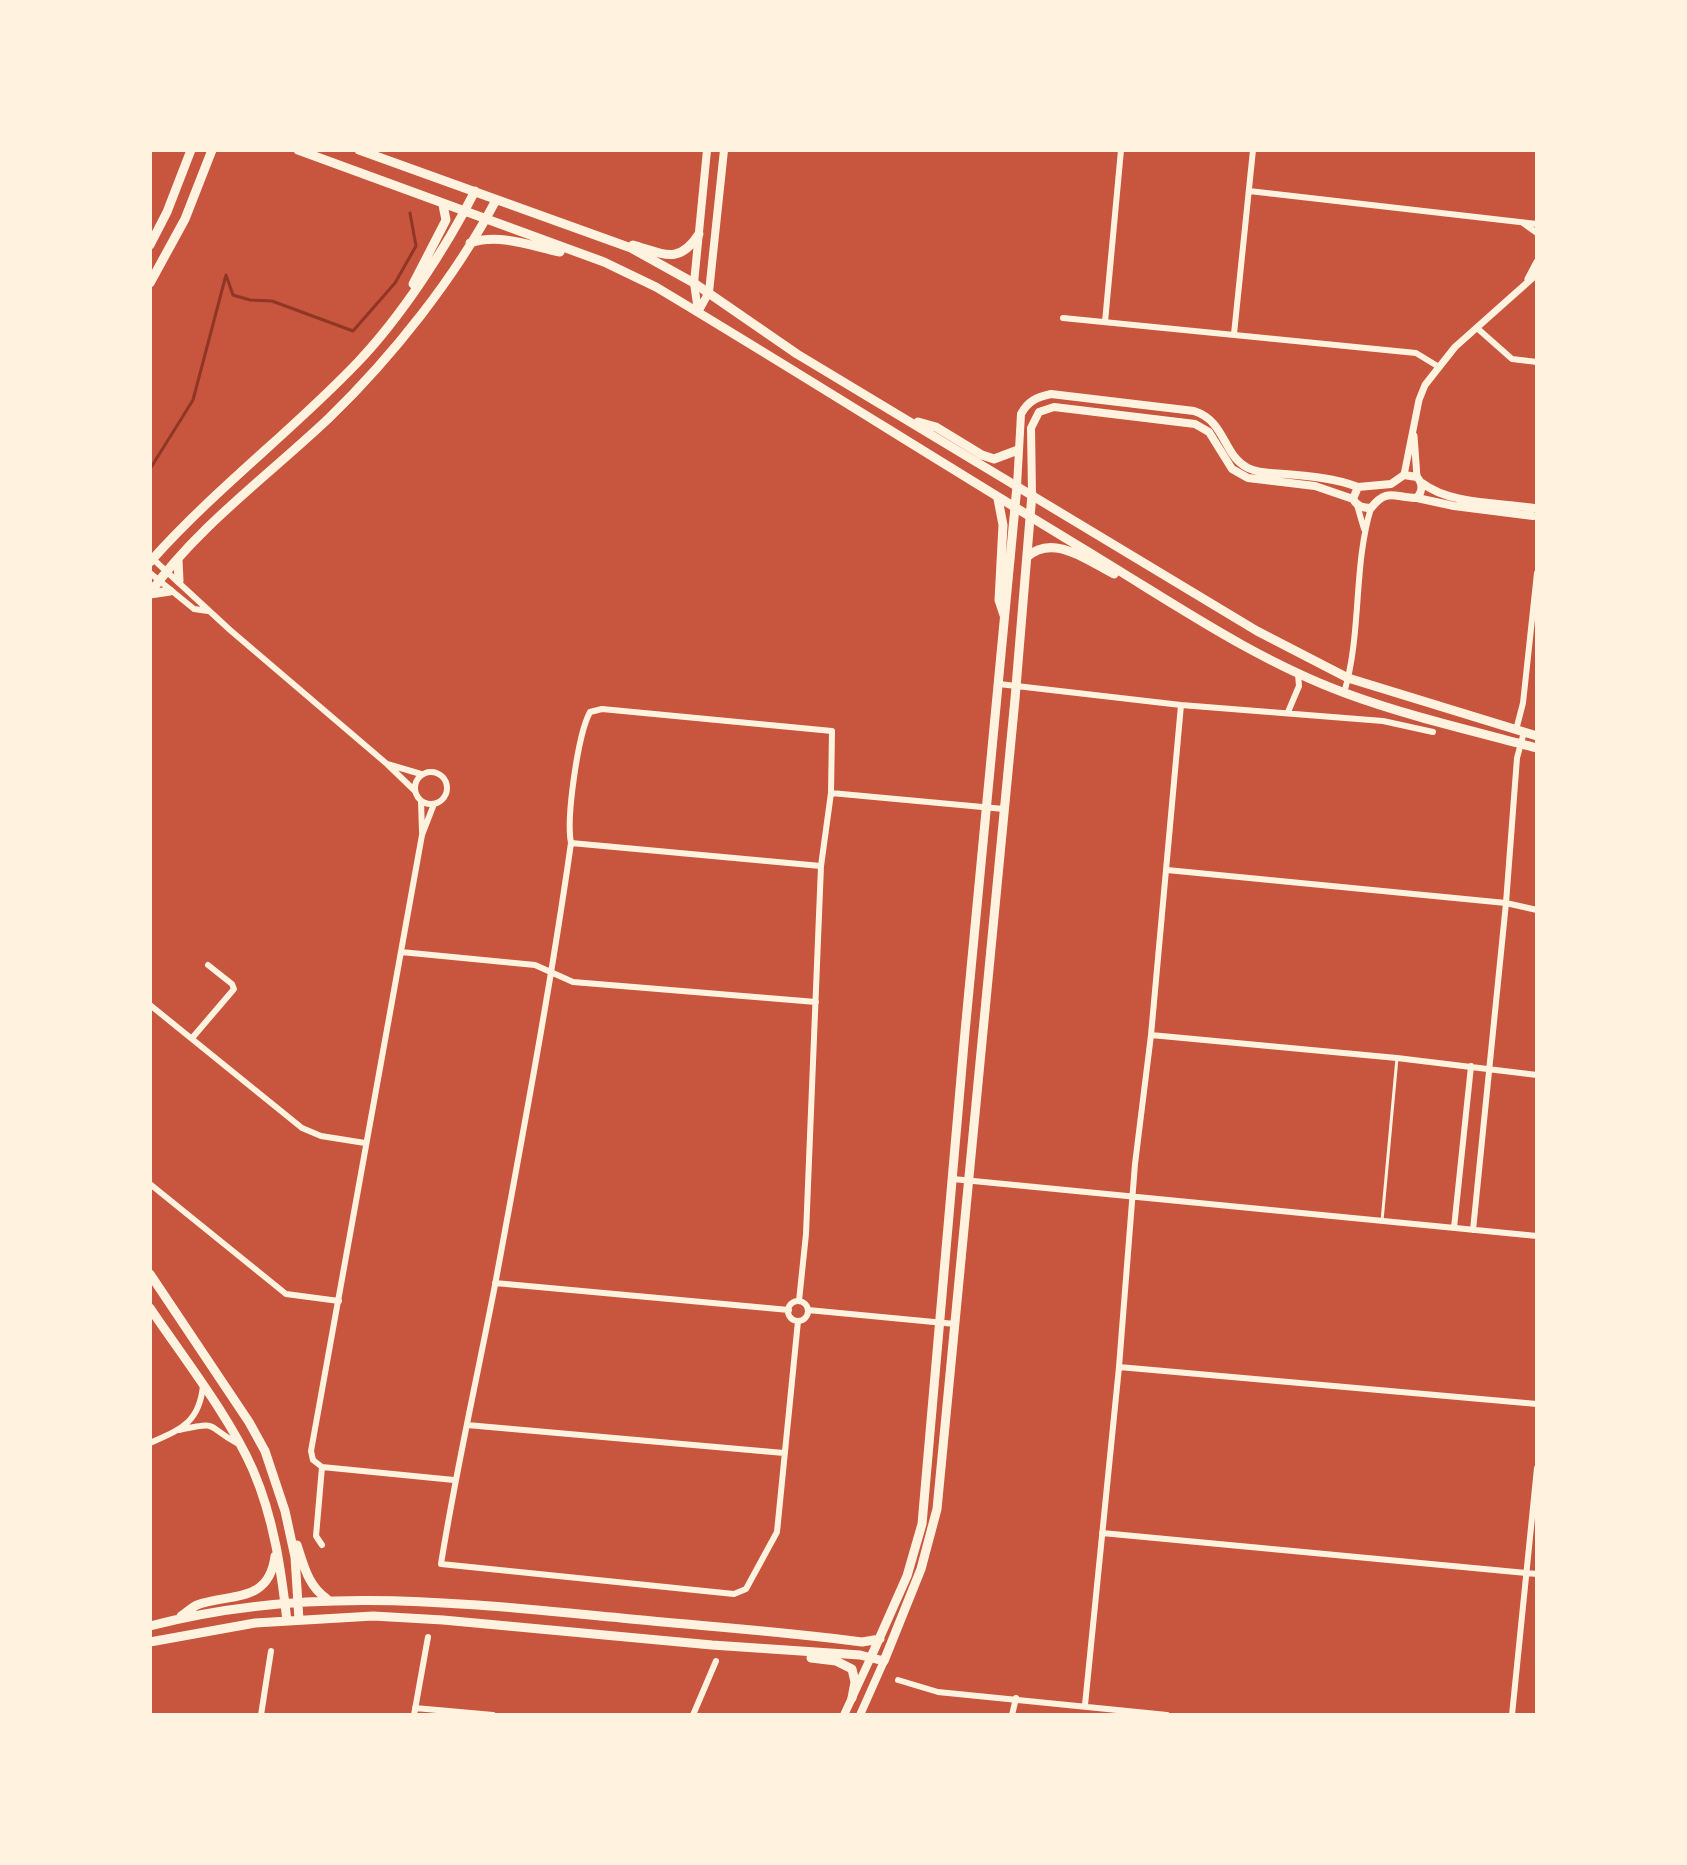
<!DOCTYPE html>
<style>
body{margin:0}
#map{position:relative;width:1687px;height:1865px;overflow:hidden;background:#c8553d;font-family:"Fira Sans",sans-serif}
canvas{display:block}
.frame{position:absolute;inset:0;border:152px solid #fff3e0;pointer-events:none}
</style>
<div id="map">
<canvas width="1687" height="1865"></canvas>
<div class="frame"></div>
</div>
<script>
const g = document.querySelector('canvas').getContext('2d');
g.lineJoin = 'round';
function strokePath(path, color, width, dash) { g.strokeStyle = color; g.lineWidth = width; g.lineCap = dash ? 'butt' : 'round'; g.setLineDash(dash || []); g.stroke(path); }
strokePath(new Path2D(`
 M 150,469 L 193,400 L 226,275 L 233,295 L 250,300 L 272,301 L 353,331 L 395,283 L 416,246 L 410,213`), '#8f3625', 3);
strokePath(new Path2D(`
 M 1382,1221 L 1397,1058`), '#fff3e0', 3);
strokePath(new Path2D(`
 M 1249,191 L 1537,224
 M 1523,223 L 1537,233
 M 1063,318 L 1416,353 L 1439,367
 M 1105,322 L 1121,150
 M 1477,328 L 1512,359 L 1537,362
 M 1234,334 L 1253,150
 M 1357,505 L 1364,529
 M 153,559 L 230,630 L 387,764 L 421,774
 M 150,573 L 194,609 L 208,611
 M 999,684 L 1181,705 L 1383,721 L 1433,732
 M 1344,693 C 1362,633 1353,567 1371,508
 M 1288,712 L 1299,686 L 1298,674
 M 1516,730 L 1523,703 L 1537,573
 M 387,764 L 415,791
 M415 788a16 16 0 1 1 32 0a16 16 0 1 1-32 0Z
 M 831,793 L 1004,809
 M 421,801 L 422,832
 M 571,843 L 821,866
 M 1167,870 L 1506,903 L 1537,910
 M 401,952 L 535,965 L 573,982 L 816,1002
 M 150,1005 L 302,1128 L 321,1136 L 365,1143
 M 1151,1035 L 1397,1058 L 1537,1075
 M 193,1037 L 234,989 L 232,984 L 208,965
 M 953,1179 L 1537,1236
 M 150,1184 L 286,1294 L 339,1301
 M 1454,1228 L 1471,1066
 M 1473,1230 L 1506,903 L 1517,758 L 1524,732
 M 495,1283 L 789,1310
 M788 1311a10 10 0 1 1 20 0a10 10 0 1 1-20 0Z
 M 808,1310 L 955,1324
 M 798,1321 L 777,1532 L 746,1589 L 734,1594 L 441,1564 C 456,1470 477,1378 495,1285 C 522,1138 550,991 571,843 C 566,818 578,734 590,712 L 602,709 L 832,731 L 831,793 L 821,866 L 806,1234 L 799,1301
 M 1119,1367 L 1537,1404
 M 467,1425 L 784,1453
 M 179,1430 C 222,1421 204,1426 237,1443
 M 150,1443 C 181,1429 199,1423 203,1386
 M 322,1467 L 454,1480
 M 1102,1533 L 1537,1574
 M 322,1545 L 316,1536 L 322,1467 L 313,1460 L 311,1451 L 422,835 L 434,804
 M 898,1680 L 938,1692 L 1167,1715
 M 1085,1705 L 1119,1367 L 1135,1164 L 1151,1035 L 1181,705
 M 415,1708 L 493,1715
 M 261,1715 L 271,1651
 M 414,1715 L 428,1637
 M 693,1715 L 716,1661
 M 1012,1715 L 1016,1698
 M 1512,1715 L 1537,1468`), '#fff3e0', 6);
strokePath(new Path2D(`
 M 1528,279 L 1537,262
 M 1414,436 L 1417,477
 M 1404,475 L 1419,400 L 1425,385 L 1455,347 L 1537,274`), '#fff3e0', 7);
strokePath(new Path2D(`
 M 698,311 L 694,283 L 707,150
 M 698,312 L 709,292 L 724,150
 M 1404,475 L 1417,477 C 1423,484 1423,490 1417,498 C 1395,498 1387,487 1371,508 C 1362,508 1357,506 1353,499 L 1358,487 L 1391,484 Z
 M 1422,483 C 1451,505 1498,502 1534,508
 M 1017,486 L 1021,414 C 1028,401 1037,397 1051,394 L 1194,411 C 1226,421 1223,456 1248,468 C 1258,473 1273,473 1284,474 C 1309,476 1335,478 1358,487
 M 1032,494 L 1031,428 L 1039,412 L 1054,407 L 1195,424 L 1209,432 L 1232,469 L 1248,478 L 1315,486 L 1353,499
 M 1417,498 L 1454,506 L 1533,516
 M 844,1715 L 871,1657
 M 860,1715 L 884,1661`), '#fff3e0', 8);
strokePath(new Path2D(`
 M 298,150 L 604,262 L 656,287 C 805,376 952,470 1100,559 C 1179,607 1258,661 1345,693 C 1407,716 1473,731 1537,748
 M 359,150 L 631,248 L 694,283 L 797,354 L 1257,631 L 1348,678 L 1537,736
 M 470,243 C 500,233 531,246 560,252
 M 150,245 L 167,212 L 191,150
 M 633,245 C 664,254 679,265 699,234
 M 150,283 L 185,219 L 212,150
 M 413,284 L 446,220 L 443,205
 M 918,422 L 936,427 L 982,455 L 994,459 L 1018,450
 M 998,499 L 1003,525 L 999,600 L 1004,615
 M 1027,557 C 1053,533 1088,561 1114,574
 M 178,560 L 179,581
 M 150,562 C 214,490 291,432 357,363 C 401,317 446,248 475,191
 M 150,593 C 197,527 270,474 329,418 C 392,357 455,278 496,200
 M 150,594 L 170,591
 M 150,1274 L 249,1422 L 265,1451 L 285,1511 L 295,1557 L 299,1620
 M 150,1308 C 183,1357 230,1417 253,1470 C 274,1519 281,1569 287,1621
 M 297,1545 C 304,1566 308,1586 327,1599
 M 181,1616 C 186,1613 192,1607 197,1605 C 230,1593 269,1604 275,1556
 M 150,1626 C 308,1584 461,1603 621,1618 C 701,1626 782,1631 862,1642 L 880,1639
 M 150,1642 L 255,1623 L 373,1616 L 443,1620 L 712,1645 L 860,1655 L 884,1661 L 921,1569 L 937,1509 L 1015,699 L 1032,494
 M 871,1657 L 907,1576 L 922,1524 L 965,1032 L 1017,486
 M 811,1658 L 836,1661 L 852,1669 L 855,1682 L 852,1698`), '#fff3e0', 9);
</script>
